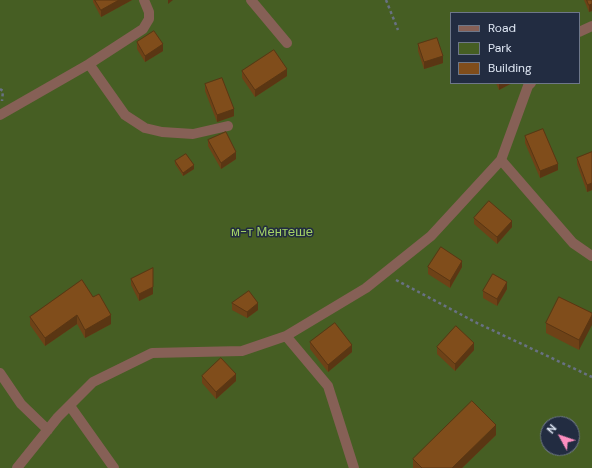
<!DOCTYPE html>
<meta charset="utf-8">
<style>
body{margin:0}
#map{position:relative;width:592px;height:468px;overflow:hidden;background:#222c41;font-family:"DM Sans",sans-serif}
canvas{display:block}
.legend{position:absolute;left:450px;top:12px;width:130px;height:72px;box-sizing:border-box;background:#222c41;border:1px solid #6e7789;margin:0;padding:5px 7px;list-style:none;font-size:12px;color:#dfe7f4}
.legend li{display:flex;align-items:center;gap:8px;height:20px}
.legend b{width:20px;border:1px solid #6e7789}
.north{position:absolute;left:540px;top:416px;width:40px;height:40px;box-sizing:border-box;background:#222c41;border:1px solid #6e7789;border-radius:50%;rotate:310deg;font-size:11px;font-weight:700;line-height:16px;text-align:center;color:#dfe7f4}
.north::after{content:'';display:block;margin:auto;width:14px;height:18px;background:#fd8ec0;clip-path:polygon(50% 0,100% 100%,50% 72%,0 100%)}
</style>
<div id="map">
<canvas width="592" height="468"></canvas>
<ul class="legend">
<li><b style="height:5px;background:#866056"></b>Road</li>
<li><b style="height:11px;background:#465e23"></b>Park</li>
<li><b style="height:11px;background:#804d1b"></b>Building</li>
</ul>
<div class="north">N</div>
</div>
<script>
const g = document.querySelector('canvas').getContext('2d');
g.lineJoin = 'round';
function fillPath(path, color) { g.fillStyle = color; g.fill(path, 'evenodd'); }
function strokePath(path, color, width, dash) { g.strokeStyle = color; g.lineWidth = width; g.lineCap = dash ? 'butt' : 'round'; g.setLineDash(dash || []); g.stroke(path); }
function drawText(font, color, halo, rows, align = 'center') {
  g.font = font + ' "DM Sans",sans-serif'; g.lineWidth = 3; g.setLineDash([]); g.textBaseline = 'middle'; g.strokeStyle = halo; g.fillStyle = color; for (const [text, x, y, turn = 0] of rows) {
    g.save(); g.translate(x, y); g.rotate((+turn || 0) * Math.PI / 180); g.textAlign = isNaN(turn) ? turn : align; if (halo) g.strokeText(text, 0, 0); g.fillText(text, 0, 0); g.restore();
  }
}
fillPath(new Path2D(`
 M 0,0 L 592,0 L 592,468 L 0,468 ZM 451,13 L 579,13 L 579,83 L 451,83 ZM 548,424 L 572,424 L 572,448 L 548,448 Z`), '#465e23');
strokePath(new Path2D(`
 M 386,0 L 398,30
 M 0,89 L 3,91 L 2,101
 M 396,280 L 477,323 L 592,377`), '#687183', 2.5, [3, 3]);
strokePath(new Path2D(`
 M 251,0 L 287,43
 M 579,32 L 592,26
 M 89,64 L 125,115 L 145,128 L 162,132 L 193,134 L 228,126
 M 0,115 L 89,64 L 143,29 L 149,19 L 149,12 L 144,0
 M 501,160 L 573,243 L 592,256
 M 286,336 L 328,386 L 354,468
 M 0,373 L 21,404 L 48,430
 M 70,406 L 114,468
 M 17,468 L 58,417 L 93,382 L 152,353 L 242,351 L 286,336 L 366,288 L 431,236 L 501,160 L 528,86 L 531,83`), '#866056', 10);
fillPath(new Path2D(`
 M 93,0 L 132,0 L 101,17 L 93,2 Z
 M 584,0 L 592,0 L 592,11 L 589,12 Z
 M 137,42 L 163,51 L 145,62 L 137,49 Z
 M 418,44 L 443,63 L 424,69 L 418,51 Z
 M 242,71 L 287,76 L 255,97 L 242,78 Z
 M 496,83 L 512,83 L 499,90 Z
 M 205,84 L 234,116 L 217,122 L 205,91 Z
 M 525,136 L 558,170 L 540,178 L 525,143 Z
 M 208,140 L 236,159 L 221,169 L 208,146 Z
 M 592,152 L 592,190 L 587,192 L 577,164 L 577,158 Z
 M 175,161 L 194,169 L 183,176 L 175,164 Z
 M 474,218 L 512,227 L 497,244 L 474,224 Z
 M 428,267 L 462,267 L 450,288 L 428,274 Z
 M 153,268 L 153,294 L 139,301 L 131,285 L 131,279 Z
 M 82,280 L 111,324 L 85,338 L 77,324 L 45,346 L 30,325 L 30,317 Z
 M 507,289 L 497,306 L 483,298 L 483,291 Z
 M 232,303 L 258,310 L 247,318 L 232,310 Z
 M 592,313 L 579,350 L 546,333 L 546,323 Z
 M 310,342 L 352,352 L 328,372 L 310,349 Z
 M 437,347 L 474,350 L 455,371 L 437,354 Z
 M 202,376 L 236,381 L 216,399 L 202,383 Z
 M 496,435 L 462,468 L 413,468 L 413,459 Z`), '#6e4217');
fillPath(new Path2D(`
 M 119,0 L 132,0 L 101,17 L 101,10 Z
 M 168,0 L 173,0 L 168,4 Z
 M 592,4 L 592,11 L 589,12 L 589,5 Z
 M 163,44 L 163,51 L 145,62 L 145,56 Z
 M 443,56 L 443,63 L 424,69 L 424,62 Z
 M 287,69 L 287,76 L 255,97 L 255,90 Z
 M 499,83 L 512,83 L 499,90 Z
 M 234,109 L 234,116 L 217,122 L 217,115 Z
 M 236,152 L 236,159 L 221,169 L 221,163 Z
 M 558,164 L 558,170 L 540,178 L 540,171 Z
 M 194,165 L 194,169 L 183,176 L 183,173 Z
 M 592,183 L 592,190 L 587,192 L 587,185 Z
 M 512,221 L 512,227 L 497,244 L 497,237 Z
 M 462,261 L 462,267 L 450,288 L 450,281 Z
 M 507,282 L 507,289 L 497,306 L 497,299 Z
 M 153,287 L 153,294 L 139,301 L 139,294 Z
 M 258,303 L 258,310 L 247,318 L 247,312 Z
 M 77,315 L 77,324 L 45,346 L 45,338 Z
 M 111,315 L 111,324 L 85,338 L 85,330 Z
 M 592,315 L 592,325 L 579,350 L 579,340 Z
 M 474,343 L 474,350 L 455,371 L 455,364 Z
 M 352,345 L 352,352 L 328,372 L 328,365 Z
 M 236,374 L 236,381 L 216,399 L 216,392 Z
 M 496,425 L 496,435 L 462,468 L 452,468 Z`), '#5a3613');
const building = new Path2D(`
 M 95,0 L 119,0 L 101,10 Z
 M 587,0 L 592,0 L 592,4 L 589,5 Z
 M 154,31 L 163,44 L 145,56 L 137,42 Z
 M 437,38 L 443,56 L 424,62 L 418,44 Z
 M 274,50 L 287,69 L 255,90 L 242,71 Z
 M 222,78 L 234,109 L 217,115 L 205,84 Z
 M 543,129 L 558,164 L 540,171 L 525,136 Z
 M 226,132 L 236,152 L 221,163 L 208,140 Z
 M 592,152 L 592,183 L 587,185 L 577,158 Z
 M 186,154 L 194,165 L 183,173 L 175,161 Z
 M 489,201 L 512,221 L 497,237 L 474,218 Z
 M 441,247 L 462,261 L 450,281 L 428,267 Z
 M 153,268 L 153,287 L 139,294 L 131,279 Z
 M 493,274 L 507,282 L 497,299 L 483,291 Z
 M 82,280 L 93,297 L 99,294 L 111,315 L 85,330 L 77,315 L 45,338 L 30,317 Z
 M 249,291 L 258,303 L 247,312 L 232,303 Z
 M 559,297 L 592,313 L 592,315 L 579,340 L 546,323 Z
 M 335,323 L 352,345 L 328,365 L 310,342 Z
 M 456,326 L 474,343 L 455,364 L 437,347 Z
 M 221,358 L 236,374 L 216,392 L 202,376 Z
 M 472,401 L 496,425 L 452,468 L 422,468 L 413,459 Z`);
fillPath(building, '#804d1b');
strokePath(building, '#5a3613', 1);
drawText('13px', '#a4d366', '#222c41', [
 ["м-т Ментeше",272,233]
]);
</script>
